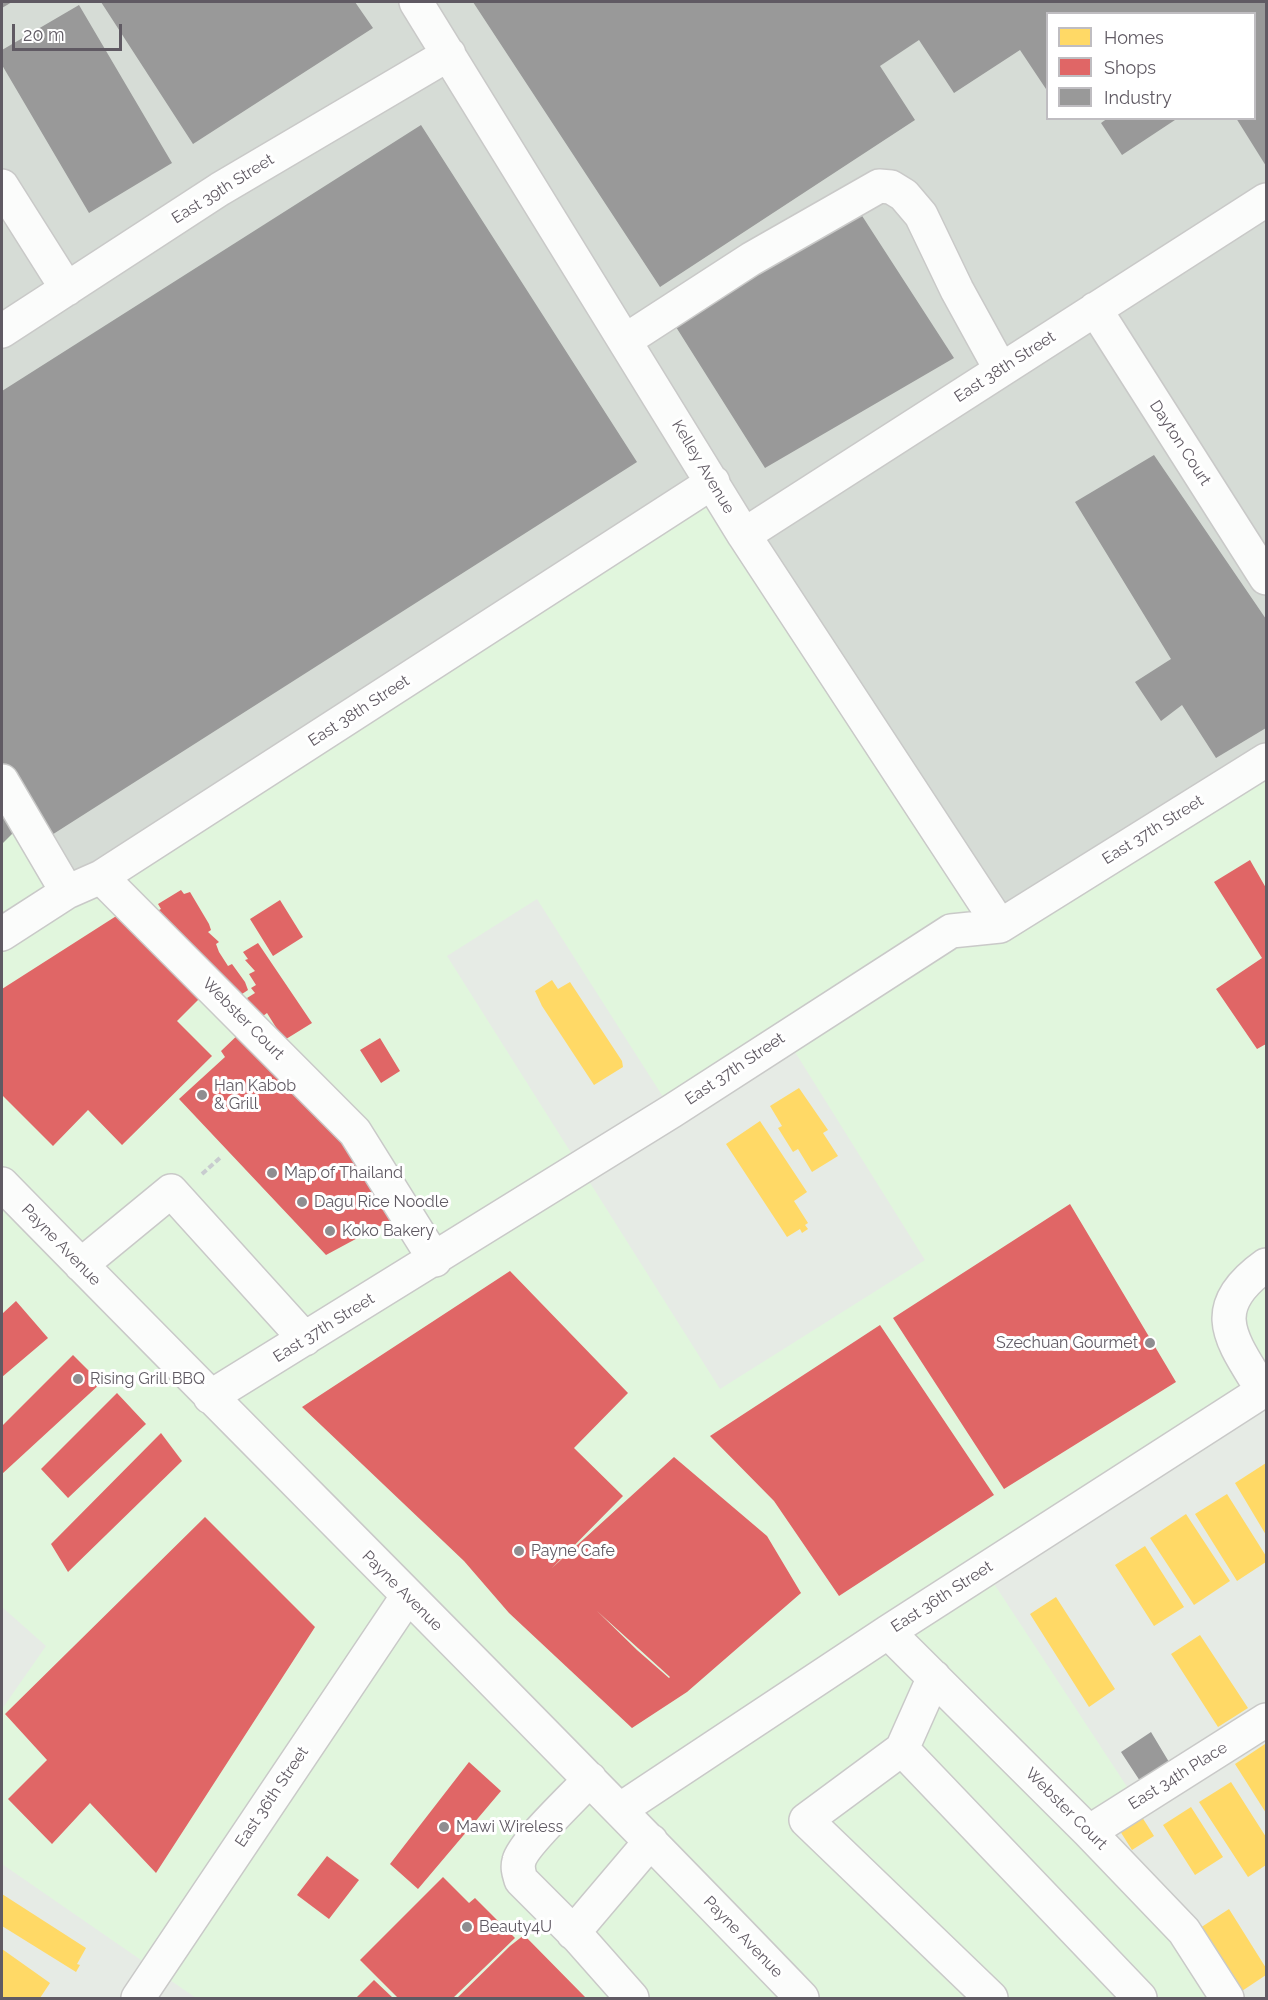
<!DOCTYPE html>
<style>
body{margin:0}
#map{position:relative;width:1268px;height:2000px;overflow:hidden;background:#e6ebe5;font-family:Raleway,sans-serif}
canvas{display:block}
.frame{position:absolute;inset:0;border:3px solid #605a63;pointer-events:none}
.legend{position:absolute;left:1046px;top:12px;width:210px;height:108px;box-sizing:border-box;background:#fff;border:2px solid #bfbdc1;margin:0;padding:8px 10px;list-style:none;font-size:18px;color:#605a63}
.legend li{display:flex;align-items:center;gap:12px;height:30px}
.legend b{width:30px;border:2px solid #bfbdc1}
.scale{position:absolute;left:12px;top:24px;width:110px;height:27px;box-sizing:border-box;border:3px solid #605a63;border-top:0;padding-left:8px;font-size:18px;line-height:21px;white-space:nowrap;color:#605a63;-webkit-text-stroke:4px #fff;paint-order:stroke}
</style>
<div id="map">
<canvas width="1268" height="2000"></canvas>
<div class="frame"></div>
<ul class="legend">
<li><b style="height:16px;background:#ffd966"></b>Homes</li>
<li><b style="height:16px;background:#e06666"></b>Shops</li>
<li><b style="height:16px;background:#999"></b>Industry</li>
</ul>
<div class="scale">20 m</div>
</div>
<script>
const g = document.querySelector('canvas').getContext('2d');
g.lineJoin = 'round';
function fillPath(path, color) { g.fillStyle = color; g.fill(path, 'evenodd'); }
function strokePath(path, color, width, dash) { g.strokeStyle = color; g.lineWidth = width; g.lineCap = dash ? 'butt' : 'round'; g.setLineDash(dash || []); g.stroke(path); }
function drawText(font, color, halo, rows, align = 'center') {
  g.font = font + ' Raleway,sans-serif'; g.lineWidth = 6; g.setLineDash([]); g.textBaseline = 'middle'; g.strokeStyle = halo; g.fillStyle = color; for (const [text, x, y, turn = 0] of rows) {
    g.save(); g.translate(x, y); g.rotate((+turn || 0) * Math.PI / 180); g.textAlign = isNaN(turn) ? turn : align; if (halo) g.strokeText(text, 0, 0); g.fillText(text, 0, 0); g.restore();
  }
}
fillPath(new Path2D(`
 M 713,482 L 1266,760 L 1266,1389 L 985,1570 L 1137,1802 L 1090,1832 L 1227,1998 L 196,1998 L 2,1864 L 2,1709 L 46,1646 L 2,1607 L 2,781 ZM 537,899 L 672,1111 L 785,1036 L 925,1260 L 720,1389 L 447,956 Z`), '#e1f6dd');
fillPath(new Path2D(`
 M 2,2 L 1266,2 L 1266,760 L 1000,926 L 713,482 L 67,892 L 2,804 ZM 1048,14 L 1254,14 L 1254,118 L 1048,118 Z`), '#d6dcd6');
fillPath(new Path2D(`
 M 552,980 L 558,989 L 570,982 L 622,1061 L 623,1067 L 594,1085 L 542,1006 L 535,991 Z
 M 799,1088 L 828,1130 L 823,1133 L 838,1156 L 812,1172 L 798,1149 L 793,1152 L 778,1128 L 782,1126 L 770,1106 Z
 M 760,1121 L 807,1192 L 794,1201 L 808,1223 L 805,1225 L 808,1229 L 802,1233 L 800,1229 L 787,1237 L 726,1144 Z
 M 1266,1463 L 1266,1535 L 1235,1483 Z
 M 1227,1494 L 1266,1556 L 1266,1562 L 1237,1581 L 1195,1514 Z
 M 1186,1514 L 1230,1581 L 1194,1605 L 1150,1538 Z
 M 1145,1546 L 1184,1607 L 1154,1626 L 1115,1565 Z
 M 1056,1597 L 1115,1689 L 1089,1707 L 1030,1614 Z
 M 1200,1635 L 1248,1708 L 1218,1727 L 1171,1654 Z
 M 1265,1744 L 1266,1747 L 1266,1813 L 1235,1764 Z
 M 1231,1782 L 1266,1837 L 1266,1865 L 1248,1877 L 1199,1802 Z
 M 1191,1807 L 1223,1857 L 1195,1875 L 1163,1825 Z
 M 1142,1817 L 1154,1836 L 1132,1850 L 1120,1831 Z
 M 2,1894 L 86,1948 L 77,1964 L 80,1965 L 76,1972 L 2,1926 Z
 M 1229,1909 L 1266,1968 L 1266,1975 L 1239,1993 L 1197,1930 Z
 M 2,1949 L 50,1983 L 40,1998 L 2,1998 Z`), '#ffd966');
fillPath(new Path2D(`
 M 1250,860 L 1266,888 L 1266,1044 L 1257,1049 L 1216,989 L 1262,958 L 1214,882 Z
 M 181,890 L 184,894 L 190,892 L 209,924 L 211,930 L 208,932 L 219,942 L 216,944 L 219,952 L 228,966 L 232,964 L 245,982 L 248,990 L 233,1000 L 157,911 L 161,909 L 158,904 Z
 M 280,900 L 303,937 L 273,956 L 250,919 Z
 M 121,913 L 202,996 L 177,1021 L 212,1056 L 122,1145 L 88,1110 L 53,1146 L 2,1095 L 2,989 Z
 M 258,943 L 312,1023 L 278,1044 L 271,1033 L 277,1029 L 267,1013 L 259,1019 L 247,998 L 255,993 L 251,988 L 256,985 L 249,974 L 255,971 L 245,960 L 248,959 L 243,952 Z
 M 244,1029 L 350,1141 L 391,1220 L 326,1255 L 179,1099 L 225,1057 L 221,1051 Z
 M 380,1038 L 400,1071 L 381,1083 L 360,1050 Z
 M 1070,1204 L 1176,1382 L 1004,1489 L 893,1318 Z
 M 510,1271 L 628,1393 L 574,1448 L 623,1496 L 552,1568 L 674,1457 L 767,1536 L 801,1593 L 687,1692 L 632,1728 L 509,1613 L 464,1561 L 302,1407 ZM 597,1611 L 670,1677 L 669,1678 L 637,1650 Z
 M 16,1301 L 48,1338 L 2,1377 L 2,1314 Z
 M 880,1325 L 994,1495 L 839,1596 L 774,1501 L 710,1436 Z
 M 73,1355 L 101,1383 L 2,1474 L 2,1426 Z
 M 117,1393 L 146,1424 L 68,1498 L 41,1469 Z
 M 161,1433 L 182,1461 L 68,1572 L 51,1544 Z
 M 205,1517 L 315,1627 L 156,1873 L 90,1803 L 52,1844 L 8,1799 L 47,1760 L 5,1714 Z
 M 469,1762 L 501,1791 L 418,1889 L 390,1864 Z
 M 327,1856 L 359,1880 L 329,1919 L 297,1895 Z
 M 443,1877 L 469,1903 L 475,1898 L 515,1938 L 453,1998 L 398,1998 L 360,1960 Z
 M 524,1935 L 586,1998 L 457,1998 L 510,1946 Z
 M 374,1980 L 393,1998 L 356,1998 Z`), '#e06666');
fillPath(new Path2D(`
 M 2,2 L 12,2 L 2,8 Z
 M 101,2 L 355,2 L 373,28 L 193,144 Z
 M 473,2 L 1266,2 L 1266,166 L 1236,118 L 1254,118 L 1254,14 L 1048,14 L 1048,92 L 1020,50 L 954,93 L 919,40 L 880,66 L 915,120 L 660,287 Z
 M 79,5 L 172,163 L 89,213 L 2,65 L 2,50 Z
 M 1108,118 L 1178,118 L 1122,155 L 1101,123 Z
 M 421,125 L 637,462 L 47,838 L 2,762 L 2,391 Z
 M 857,208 L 954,358 L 765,468 L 676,327 Z
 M 1154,455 L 1266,619 L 1266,728 L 1216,758 L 1182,705 L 1161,721 L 1135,682 L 1171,659 L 1075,502 Z
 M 2,799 L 19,827 L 2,844 Z
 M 1151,1732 L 1169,1762 L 1140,1781 L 1121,1752 Z`), '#999');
const minor = new Path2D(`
 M 416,2 L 744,535 L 1000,926
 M 2,186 L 67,289
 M 1095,309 L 1266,578
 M 2,331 L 220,189 L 449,54
 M 626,340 L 751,259 L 879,186 L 891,187 L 904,195 L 921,215 L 957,290 L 1001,370
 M 744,535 L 1266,200
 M 2,781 L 67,892
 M 101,877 L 355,1132 L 435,1260
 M 2,934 L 67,892 L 101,877 L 713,482
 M 2,1184 C 268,1456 539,1724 802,1998
 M 81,1265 L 171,1191 L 305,1339
 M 1263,1391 C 1232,1340 1204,1309 1266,1265
 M 210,1397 L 672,1111 L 951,931 L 1000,926 L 1266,760
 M 888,1632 L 1089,1832 L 1184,1931 L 1227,1998
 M 934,1677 L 902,1749 L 806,1820 L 991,1998
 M 902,1749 L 1140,1998
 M 590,1779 C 576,1795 523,1844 519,1861 C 517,1868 519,1873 521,1880 L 579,1938 L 632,1998
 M 621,1809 L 888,1632 L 1266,1389
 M 1089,1832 L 1266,1720
 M 573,1933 L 651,1841
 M 138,1998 L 407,1597`);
strokePath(minor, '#c9c9c8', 36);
strokePath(new Path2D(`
 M 202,1174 L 222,1156`), '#c8cccf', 4, [6, 3]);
strokePath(minor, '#fbfcfb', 33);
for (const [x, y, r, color] of [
 [202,1095,6,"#8f8d90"],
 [272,1173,6,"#8f8d90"],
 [302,1202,6,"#8f8d90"],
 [330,1231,6,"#8f8d90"],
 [1150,1343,6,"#8f8d90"],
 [78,1379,6,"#8f8d90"],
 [519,1551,6,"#8f8d90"],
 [444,1827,6,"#8f8d90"],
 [467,1927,6,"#8f8d90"]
]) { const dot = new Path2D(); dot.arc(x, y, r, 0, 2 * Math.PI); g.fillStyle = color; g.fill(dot); strokePath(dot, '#fff', 2); }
drawText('16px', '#605a63', '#fff', [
 ["East 39th Street",223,189,-32],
 ["East 38th Street",1005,367,-33],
 ["Dayton Court",1180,443,57],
 ["Kelley Avenue",703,467,59],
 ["East 38th Street",359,711,-33],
 ["East 37th Street",1153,830,-32],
 ["Webster Court",243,1019,45],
 ["East 37th Street",735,1069,-34],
 ["Payne Avenue",61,1245,46],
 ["East 37th Street",324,1328,-32],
 ["Payne Avenue",402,1591,45],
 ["East 36th Street",942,1597,-33],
 ["East 34th Place",1178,1776,-32],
 ["East 36th Street",272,1797,-56],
 ["Webster Court",1066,1809,45],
 ["Payne Avenue",743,1937,46]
]);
drawText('16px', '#605a63', '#fff', [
 ["Han Kabob",214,1086],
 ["& Grill",214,1104],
 ["Map of Thailand",284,1173],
 ["Dagu Rice Noodle",314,1202],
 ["Koko Bakery",342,1231],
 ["Szechuan Gourmet",1138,1343,"right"],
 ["Rising Grill BBQ",90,1379],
 ["Payne Cafe",531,1551],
 ["Mawi Wireless",456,1827],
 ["Beauty4U",479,1927]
], 'left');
</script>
